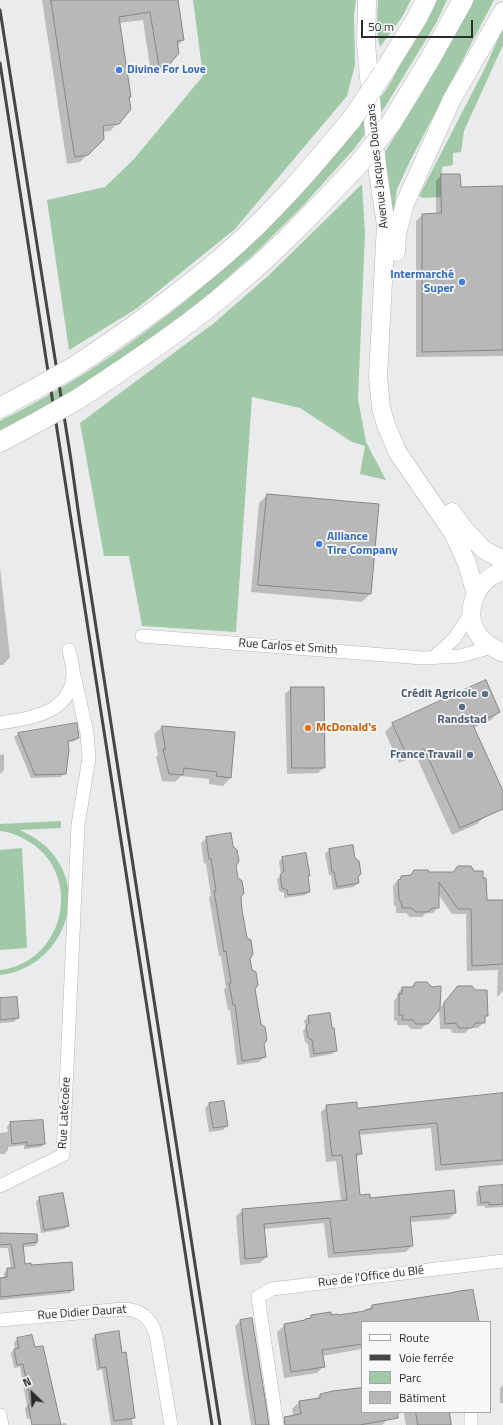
<!DOCTYPE html>
<meta charset="utf-8">
<style>
body{margin:0}
#map{position:relative;width:503px;height:1425px;overflow:hidden;background:#eaebec;font-family:"Titillium Web",sans-serif}
canvas{display:block}
.legend{position:absolute;left:361px;top:1321px;width:130px;height:92px;box-sizing:border-box;background:#f7f8f9;border:1px solid #a5a6a7;margin:0;padding:5px 7px;list-style:none;font-size:12px;color:#2b2b2c}
.legend li{display:flex;align-items:center;gap:8px;height:20px}
.legend b{width:20px;border:1px solid #a5a6a7}
.north{position:absolute;left:12px;top:1373px;width:40px;height:40px;-webkit-text-stroke:3px #f7f8f9;paint-order:stroke;rotate:335deg;font-size:11px;font-weight:700;line-height:16px;text-align:center;color:#2b2b2c}
.north::after{content:'';display:block;margin:auto;width:14px;height:18px;background:#2b2b2c;clip-path:polygon(50% 0,100% 100%,50% 72%,0 100%)}
.scale{position:absolute;left:361px;top:20px;width:112px;height:18px;box-sizing:border-box;border:2px solid #2b2b2c;border-top:0;padding-left:5px;font-size:12px;line-height:14px;white-space:nowrap;color:#2b2b2c;-webkit-text-stroke:3px #f7f8f9;paint-order:stroke}
</style>
<div id="map">
<canvas width="503" height="1425"></canvas>
<ul class="legend">
<li><b style="height:5px;background:#fff"></b>Route</li>
<li><b style="height:5px;background:#444546"></b>Voie ferrée</li>
<li><b style="height:11px;background:#a1c9a7"></b>Parc</li>
<li><b style="height:11px;background:#b9b8b9"></b>Bâtiment</li>
</ul>
<div class="north">N</div>
<div class="scale">50 m</div>
</div>
<script>
const g = document.querySelector('canvas').getContext('2d');
g.lineJoin = 'round';
function fillPath(path, color) { g.fillStyle = color; g.fill(path, 'evenodd'); }
function strokePath(path, color, width, dash) { g.strokeStyle = color; g.lineWidth = width; g.lineCap = dash ? 'butt' : 'round'; g.setLineDash(dash || []); g.stroke(path); }
function drawText(font, color, halo, rows, align = 'center') {
  g.font = font + ' "Titillium Web",sans-serif'; g.lineWidth = 3.5; g.setLineDash([]); g.textBaseline = 'middle'; g.strokeStyle = halo; g.fillStyle = color; for (const [text, x, y, turn = 0] of rows) {
    g.save(); g.translate(x, y); g.rotate((+turn || 0) * Math.PI / 180); g.textAlign = isNaN(turn) ? turn : align; if (halo) g.strokeText(text, 0, 0); g.fillText(text, 0, 0); g.restore();
  }
}
fillPath(new Path2D(`
 M 193,0 L 356,0 L 354,15 L 355,65 L 347,96 L 235,229 L 136,309 L 69,350 L 47,200 L 105,187 L 134,159 L 203,76 Z
 M 378,0 L 411,0 L 402,17 L 380,47 C 376,32 377,15 378,0 Z
 M 437,0 L 447,0 L 436,23 L 385,107 L 354,149 L 299,210 L 252,256 L 200,302 L 95,378 L 0,432 L 0,421 C 121,361 229,274 319,173 C 341,148 363,122 383,94 C 390,85 395,74 400,65 C 413,43 425,22 437,0 Z
 M 474,0 L 494,0 L 410,161 L 397,189 L 394,210 L 392,211 L 383,155 L 425,88 Z
 M 503,28 L 503,45 L 464,131 L 461,152 L 453,153 L 453,165 L 442,167 L 441,197 L 423,198 L 419,196 L 485,68 Z
 M 362,184 L 365,233 L 358,399 L 366,442 L 386,480 L 360,474 L 365,446 L 352,442 L 300,408 L 252,397 L 236,632 L 142,626 L 129,556 L 104,556 L 80,423 L 214,323 L 268,276 Z
 M 61,821 L 61,828 L 20,830 C 32,836 43,842 52,853 C 91,899 58,969 0,975 L 0,970 C 62,963 83,881 34,845 C 24,838 12,832 0,831 L 0,824 Z
 M 22,848 L 27,948 L 0,950 L 0,850 Z`), '#a1c9a7');
fillPath(new Path2D(`
 M 42,0 L 177,0 L 183,40 L 177,46 L 168,64 L 160,73 L 151,74 L 143,20 L 119,23 L 130,97 L 98,128 L 116,125 L 110,131 L 102,132 L 103,139 L 80,162 L 67,164 Z
 M 442,175 L 460,188 L 503,187 L 503,356 L 416,357 L 416,221 L 422,215 L 436,214 L 436,181 Z
 M 267,495 L 370,594 L 362,602 L 251,592 L 259,503 Z
 M 0,567 L 10,657 L 3,665 L 0,665 Z
 M 291,688 L 323,688 L 324,767 L 318,773 L 287,774 L 285,694 Z
 M 499,712 L 491,720 L 473,728 L 503,793 L 503,800 L 477,824 L 452,835 L 416,756 L 399,763 L 385,732 L 393,724 Z
 M 76,725 L 78,738 L 75,741 L 67,743 L 65,773 L 61,777 L 31,778 L 14,737 L 18,734 Z
 M 162,727 L 234,733 L 230,778 L 223,786 L 209,784 L 209,779 L 181,776 L 175,782 L 162,781 L 156,757 L 158,756 L 154,734 Z
 M 4,754 L 4,770 L 0,774 L 0,755 Z
 M 207,838 L 235,866 L 265,1057 L 259,1062 L 237,1065 L 230,1010 L 228,1010 L 224,989 L 226,988 L 221,956 L 219,956 L 209,897 L 211,896 L 206,863 L 204,864 L 201,843 Z
 M 352,847 L 358,883 L 354,887 L 333,890 L 331,875 L 329,875 L 325,854 L 329,850 Z
 M 283,858 L 309,875 L 307,877 L 309,891 L 306,895 L 284,898 L 284,893 L 279,891 L 277,879 L 281,876 L 279,861 Z
 M 429,873 L 486,901 L 503,901 L 503,991 L 497,997 L 498,970 L 467,971 L 466,914 L 452,914 L 438,894 L 438,907 L 433,913 L 426,913 L 422,917 L 410,917 L 406,913 L 396,913 L 396,906 L 394,906 L 393,886 L 396,882 L 402,877 Z
 M 402,988 L 431,988 L 427,1023 L 421,1029 L 411,1029 L 407,1025 L 397,1025 L 397,1021 L 394,1020 L 394,1001 L 397,997 L 397,994 Z
 M 453,993 L 487,1016 L 484,1018 L 484,1022 L 478,1028 L 470,1028 L 465,1033 L 453,1033 L 450,1029 L 440,1029 L 439,1009 Z
 M 0,999 L 18,1018 L 14,1022 L 1,1023 L 0,1024 Z
 M 308,1017 L 336,1051 L 332,1054 L 310,1058 L 308,1044 L 305,1042 L 303,1031 L 306,1027 L 304,1021 Z
 M 503,1097 L 503,1165 L 435,1171 L 431,1128 L 359,1135 L 361,1153 L 356,1158 L 359,1196 L 369,1199 L 455,1213 L 449,1219 L 410,1222 L 412,1245 L 406,1252 L 328,1258 L 324,1223 L 264,1229 L 266,1257 L 260,1263 L 240,1265 L 236,1216 L 243,1210 L 341,1201 L 336,1161 L 326,1162 L 321,1112 L 327,1106 L 357,1109 Z
 M 209,1104 L 227,1126 L 223,1130 L 209,1132 L 205,1108 Z
 M 10,1123 L 44,1144 L 41,1147 L 24,1149 L 24,1145 L 8,1147 L 8,1150 L 5,1154 L 0,1154 L 0,1133 L 8,1132 L 7,1127 Z
 M 503,1186 L 503,1207 L 485,1208 L 485,1206 L 477,1206 L 476,1192 L 480,1188 Z
 M 62,1194 L 68,1226 L 64,1229 L 41,1233 L 36,1202 L 39,1198 Z
 M 0,1234 L 38,1235 L 38,1242 L 35,1246 L 23,1247 L 24,1265 L 73,1290 L 70,1293 L 0,1300 L 0,1279 L 4,1278 L 4,1273 L 8,1269 L 11,1269 L 8,1248 L 0,1248 Z
 M 421,1299 L 423,1322 L 362,1322 L 362,1349 L 322,1356 L 324,1366 L 317,1373 L 284,1378 L 277,1332 L 285,1325 L 307,1320 L 311,1316 L 338,1316 L 364,1312 L 372,1306 Z
 M 240,1321 L 268,1425 L 251,1425 L 235,1326 Z
 M 95,1336 L 121,1354 L 134,1417 L 132,1419 L 133,1425 L 111,1425 L 102,1369 L 97,1371 L 92,1339 Z
 M 18,1339 L 60,1424 L 66,1423 L 67,1425 L 39,1425 L 37,1417 L 27,1419 L 25,1409 L 27,1406 L 20,1367 L 14,1368 L 11,1353 L 15,1349 L 14,1342 Z
 M 503,1385 L 503,1403 L 500,1403 L 500,1388 Z
 M 362,1388 L 362,1412 L 386,1412 L 387,1420 L 382,1425 L 291,1425 L 294,1420 L 292,1409 L 299,1402 L 316,1399 L 320,1395 Z
 M 406,1412 L 450,1412 L 452,1425 L 406,1425 L 404,1414 Z`), '#0003');
const building = new Path2D(`
 M 51,0 L 178,0 L 184,40 L 177,41 L 179,53 L 169,65 L 159,67 L 150,12 L 119,17 L 131,97 L 129,97 L 131,109 L 119,124 L 103,126 L 104,139 L 88,155 L 75,157 Z
 M 441,174 L 460,174 L 461,187 L 503,186 L 503,350 L 422,352 L 422,214 L 441,213 Z
 M 267,494 L 379,504 L 371,594 L 258,585 Z
 M 486,680 L 500,712 L 473,725 L 503,791 L 503,809 L 460,828 L 424,749 L 407,756 L 392,723 Z
 M 291,687 L 324,687 L 325,768 L 292,768 Z
 M 77,723 L 79,738 L 68,741 L 69,750 L 66,774 L 35,775 L 18,733 Z
 M 162,726 L 235,732 L 231,778 L 216,776 L 217,772 L 184,768 L 183,775 L 169,774 L 163,749 L 165,749 Z
 M 231,833 L 233,846 L 237,850 L 239,861 L 236,866 L 238,878 L 242,881 L 244,893 L 241,897 L 242,910 L 247,938 L 251,940 L 253,954 L 250,959 L 252,970 L 256,972 L 258,985 L 255,989 L 261,1024 L 265,1027 L 267,1040 L 264,1044 L 266,1057 L 242,1061 L 235,1005 L 233,1005 L 229,983 L 231,983 L 226,951 L 224,952 L 214,891 L 216,891 L 211,859 L 209,859 L 206,837 Z
 M 353,845 L 355,858 L 359,861 L 361,874 L 358,877 L 359,883 L 337,887 L 334,872 L 332,872 L 329,849 Z
 M 306,853 L 310,876 L 308,876 L 310,892 L 288,895 L 287,890 L 282,888 L 280,875 L 284,871 L 282,857 Z
 M 458,866 L 471,866 L 474,871 L 483,871 L 483,878 L 486,878 L 487,900 L 503,900 L 503,964 L 472,966 L 471,909 L 458,909 L 439,882 L 439,908 L 432,908 L 428,912 L 416,912 L 411,908 L 402,908 L 401,901 L 399,900 L 398,880 L 401,879 L 401,876 L 411,875 L 414,870 L 428,870 L 429,872 L 453,872 Z
 M 416,982 L 427,982 L 432,987 L 441,986 L 440,1009 L 428,1024 L 416,1024 L 413,1020 L 402,1020 L 403,1015 L 399,1015 L 399,994 L 402,994 L 402,987 L 412,987 Z
 M 458,986 L 472,986 L 475,990 L 487,990 L 488,1016 L 485,1016 L 485,1023 L 476,1023 L 472,1028 L 459,1028 L 456,1023 L 445,1024 L 444,1003 Z
 M 17,997 L 19,1018 L 0,1020 L 0,998 Z
 M 330,1013 L 332,1028 L 334,1028 L 337,1051 L 314,1054 L 312,1040 L 308,1038 L 306,1026 L 309,1023 L 308,1016 Z
 M 503,1093 L 503,1160 L 441,1165 L 437,1123 L 359,1130 L 362,1154 L 356,1154 L 360,1195 L 370,1194 L 370,1198 L 454,1190 L 456,1213 L 410,1217 L 413,1246 L 334,1253 L 330,1218 L 264,1224 L 267,1257 L 245,1259 L 242,1209 L 347,1200 L 342,1155 L 332,1156 L 326,1105 L 357,1102 L 357,1108 Z
 M 224,1101 L 228,1126 L 213,1128 L 209,1103 Z
 M 43,1120 L 45,1144 L 27,1146 L 27,1142 L 12,1144 L 10,1122 Z
 M 503,1185 L 503,1204 L 489,1205 L 489,1202 L 481,1203 L 479,1187 Z
 M 63,1193 L 69,1226 L 44,1230 L 39,1197 Z
 M 0,1233 L 37,1234 L 37,1242 L 23,1244 L 25,1264 L 31,1263 L 31,1265 L 72,1262 L 74,1290 L 0,1297 L 0,1278 L 7,1277 L 7,1268 L 15,1268 L 11,1244 L 0,1245 Z
 M 473,1290 L 479,1322 L 362,1322 L 362,1344 L 322,1350 L 325,1367 L 291,1372 L 284,1324 L 305,1320 L 305,1319 L 311,1318 L 311,1315 L 331,1312 L 331,1315 L 338,1314 L 339,1315 L 365,1311 L 365,1310 L 372,1309 L 372,1305 L 450,1293 L 459,1291 Z
 M 252,1318 L 266,1405 L 269,1425 L 256,1425 L 249,1380 L 240,1320 Z
 M 119,1331 L 122,1353 L 126,1352 L 135,1418 L 114,1421 L 106,1367 L 100,1368 L 95,1335 Z
 M 32,1335 L 35,1347 L 43,1346 L 61,1425 L 32,1425 L 28,1405 L 31,1404 L 23,1364 L 17,1365 L 14,1349 L 19,1348 L 17,1338 Z
 M 362,1388 L 362,1412 L 398,1412 L 398,1418 L 360,1425 L 285,1425 L 284,1417 L 301,1414 L 299,1401 L 320,1398 L 320,1394 L 333,1391 Z
 M 416,1412 L 449,1412 L 451,1425 L 418,1425 Z`);
fillPath(building, '#b9b8b9');
strokePath(building, '#878687', 1);
const street = new Path2D(`
 M 142,636 L 423,658 L 460,656 L 492,647
 M 434,657 L 454,639 L 471,613
 M 0,723 C 31,718 74,713 73,671 C 73,664 70,657 69,650
 M 0,1186 L 63,1155 L 78,825 L 89,758 L 87,733 L 73,671
 M 0,1320 L 123,1309 C 142,1310 150,1317 156,1335 L 171,1425
 M 0,1415 L 2,1425
 M 277,1425 L 258,1297 L 272,1289 L 503,1261
 M 471,1425 L 471,1412`);
const secondary = new Path2D(`
 M 367,0 L 366,44 L 377,166 L 386,225 L 378,376 L 381,408 L 386,425 L 398,453 L 453,533 L 467,563 L 476,595
 M 396,252 L 397,234 L 405,203 L 452,99 L 503,11
 M 452,512 L 465,530 L 484,550 L 503,560
 M 503,571 C 476,579 461,613 480,637 C 486,645 494,648 503,653`);
const primary = new Path2D(`
 M 383,73 L 417,18 L 426,0
 M 391,123 L 430,59 L 463,0
 M 72,368 C 127,332 179,295 228,252 C 274,212 313,166 352,119
 M 78,399 C 136,361 193,323 245,277 C 285,243 321,204 357,166
 M 0,408 L 35,389
 M 0,442 L 41,420`);
strokePath(street, '#b6b6b7', 14);
strokePath(secondary, '#b6b6b7', 19);
strokePath(primary, '#b6b6b7', 21);
strokePath(street, '#fff', 13);
strokePath(secondary, '#fff', 18);
strokePath(primary, '#fff', 20);
strokePath(new Path2D(`
 M 0,10 L 71,460 L 80,524 L 220,1425
 M 0,63 L 212,1425`), '#444546', 3);
const primaryBridge = new Path2D(`
 M 352,119 L 383,73
 M 357,166 L 391,123
 M 35,389 L 72,368
 M 41,420 L 78,399`);
strokePath(primaryBridge, '#b6b6b7', 21, []);
strokePath(primaryBridge, '#fff', 20);
for (const [x, y, r, color] of [
 [119,70,4,"#3f7fe0"],
 [462,282,4,"#3f7fe0"],
 [319,544,4,"#3f7fe0"],
 [485,694,4,"#5c6f8a"],
 [462,707,4,"#5c6f8a"],
 [308,728,4,"#e8710a"],
 [470,755,4,"#5c6f8a"]
]) { const dot = new Path2D(); dot.arc(x, y, r, 0, 2 * Math.PI); g.fillStyle = color; g.fill(dot); strokePath(dot, '#f7f8f9', 1.5); }
drawText('bold 12px', '#366cbe', '#f7f8f9', [
 ["Divine For Love",127,70],
 ["Intermarché",454,275,"right"],
 ["Super",454,289,"right"],
 ["Alliance",327,537],
 ["Tire Company",327,551]
], 'left');
drawText('12px', '#2b2b2c', '#f7f8f9', [
 ["Avenue Jacques Douzans",378,166,-96],
 ["Rue Carlos et Smith",288,647,4],
 ["Rue Latécoère",65,1113,-87],
 ["Rue de l'Office du Blé",371,1277,-7],
 ["Rue Didier Daurat",82,1313,-4]
]);
drawText('bold 12px', '#4e5e75', '#f7f8f9', [
 ["Crédit Agricole",477,694],
 ["Randstad",462,720,"center"],
 ["France Travail",462,755]
], 'right');
drawText('bold 12px', '#c56008', '#f7f8f9', [
 ["McDonald's",316,728]
], 'left');
</script>
